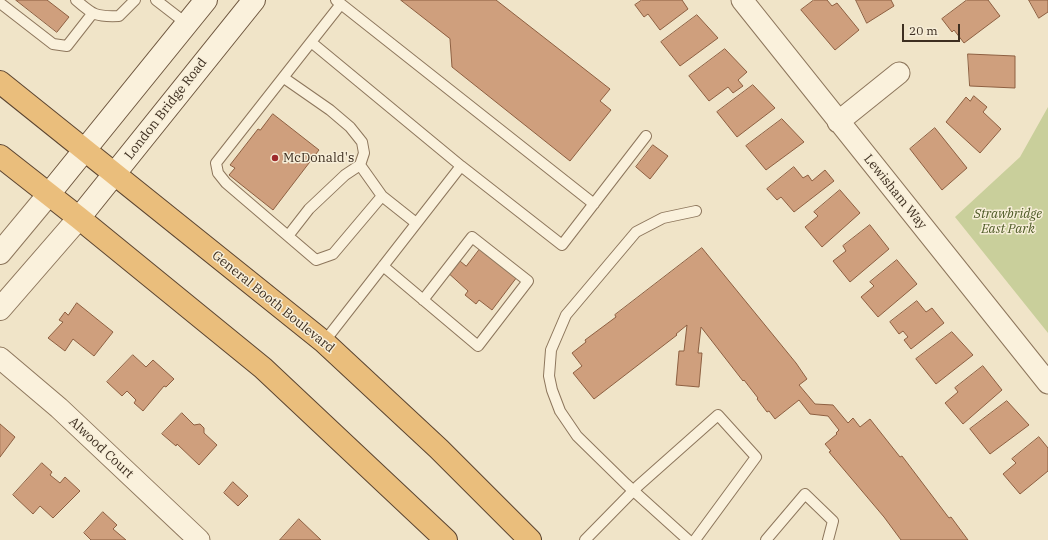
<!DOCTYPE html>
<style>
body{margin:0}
#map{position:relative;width:1048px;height:540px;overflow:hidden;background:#f0e4c8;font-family:"IBM Plex Serif",serif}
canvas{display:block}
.scale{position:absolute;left:902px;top:24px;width:58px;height:18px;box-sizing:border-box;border:2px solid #3d2e20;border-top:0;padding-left:5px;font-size:12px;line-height:14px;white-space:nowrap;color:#3d2e20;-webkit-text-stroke:3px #f7eed8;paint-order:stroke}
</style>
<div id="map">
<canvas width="1048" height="540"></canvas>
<div class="scale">20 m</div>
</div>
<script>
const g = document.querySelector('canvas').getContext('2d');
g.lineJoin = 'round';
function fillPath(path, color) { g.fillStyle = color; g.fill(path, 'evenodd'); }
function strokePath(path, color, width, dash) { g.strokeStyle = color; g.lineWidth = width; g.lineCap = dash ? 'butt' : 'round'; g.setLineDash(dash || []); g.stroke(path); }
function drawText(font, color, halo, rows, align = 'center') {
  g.font = font + ' "IBM Plex Serif",serif'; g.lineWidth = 3; g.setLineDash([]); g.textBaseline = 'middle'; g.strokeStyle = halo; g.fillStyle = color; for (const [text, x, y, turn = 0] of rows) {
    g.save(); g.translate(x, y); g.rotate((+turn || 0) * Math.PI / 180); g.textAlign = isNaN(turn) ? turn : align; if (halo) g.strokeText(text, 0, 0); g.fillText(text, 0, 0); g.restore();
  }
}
fillPath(new Path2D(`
 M 1048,107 L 1048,333 L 955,217 L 1020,157 Z`), '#c9cf9b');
const building = new Path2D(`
 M 16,0 L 47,0 L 69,17 L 57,32 Z
 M 401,0 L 496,0 L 610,89 L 600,101 L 611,110 L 570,161 L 452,67 L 450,39 Z
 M 642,0 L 682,0 L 688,9 L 660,30 L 648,14 L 644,17 L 635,5 Z
 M 814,0 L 827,0 L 832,6 L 837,3 L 859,30 L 835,50 L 801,10 Z
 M 856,0 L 891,0 L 894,6 L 867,23 Z
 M 967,0 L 988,0 L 1000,16 L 964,43 L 954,30 L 952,32 L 942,19 Z
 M 1029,0 L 1048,0 L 1048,12 L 1039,18 Z
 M 697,15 L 718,38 L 680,66 L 661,42 Z
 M 725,49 L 747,72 L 738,80 L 743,86 L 733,93 L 728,87 L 709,101 L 689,76 Z
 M 968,54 L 1015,56 L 1015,88 L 970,86 Z
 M 753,85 L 775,108 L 737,137 L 717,112 Z
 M 974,96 L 987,107 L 983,112 L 1001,129 L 980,153 L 946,122 L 966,97 L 970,101 Z
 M 273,114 L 319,150 L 273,210 L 229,175 L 235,168 L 230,165 L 258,129 L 260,130 Z
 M 782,119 L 804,142 L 766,170 L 746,146 Z
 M 935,128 L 967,168 L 942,190 L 910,149 Z
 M 653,145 L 668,156 L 650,179 L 636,167 Z
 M 794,167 L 803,178 L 808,175 L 812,181 L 825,170 L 834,181 L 794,212 L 781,197 L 777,200 L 767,189 Z
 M 840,190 L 860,213 L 822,247 L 805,227 L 818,216 L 814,212 Z
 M 870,225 L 889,249 L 850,282 L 833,261 L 846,251 L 843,246 Z
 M 702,248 L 796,363 L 807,379 L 799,385 L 815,404 L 833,405 L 848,423 L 853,418 L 860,427 L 870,419 L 900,457 L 902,456 L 949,518 L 951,517 L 968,540 L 901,540 L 884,517 L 829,452 L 831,451 L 825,444 L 837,434 L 836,433 L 839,430 L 828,416 L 810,414 L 799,400 L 775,419 L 769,411 L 767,412 L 757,399 L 758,398 L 744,380 L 743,381 L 701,327 L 698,353 L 702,353 L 699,387 L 676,385 L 679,351 L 684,351 L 687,325 L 676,334 L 677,335 L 594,399 L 573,373 L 582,366 L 572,353 L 586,342 L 585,340 L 616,317 L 615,315 Z
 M 480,249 L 517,277 L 492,310 L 479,300 L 476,304 L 465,295 L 468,291 L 445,270 L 455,257 L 466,266 Z
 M 897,260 L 917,284 L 878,317 L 861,297 L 874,286 L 870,282 Z
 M 917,301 L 926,312 L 932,308 L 944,323 L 911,349 L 904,340 L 908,337 L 903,331 L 899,334 L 890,322 Z
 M 77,303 L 113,332 L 94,356 L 73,339 L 65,351 L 48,338 L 63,322 L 59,320 L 65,312 L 68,315 Z
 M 952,332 L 973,355 L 936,384 L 916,359 Z
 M 133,355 L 146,367 L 153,360 L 174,379 L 166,387 L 164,386 L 143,411 L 134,403 L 136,400 L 127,391 L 122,396 L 107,382 Z
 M 983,366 L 1002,390 L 963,424 L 945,403 L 958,392 L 955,388 Z
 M 1007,401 L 1029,425 L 990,454 L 970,429 Z
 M 182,413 L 194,425 L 200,424 L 204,428 L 204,433 L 217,445 L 199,465 L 177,444 L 176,446 L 162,434 Z
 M 0,424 L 15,437 L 0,457 Z
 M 1039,437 L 1048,448 L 1048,471 L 1020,494 L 1003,474 L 1016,463 L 1012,459 Z
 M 42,463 L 52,472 L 50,475 L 60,483 L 65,477 L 80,491 L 53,518 L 40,506 L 33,514 L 13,495 Z
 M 233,482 L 248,496 L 238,506 L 224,493 Z
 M 103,512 L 117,525 L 113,529 L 126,540 L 91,540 L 84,533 Z
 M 299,519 L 321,540 L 280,540 Z`);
fillPath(building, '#cf9f7d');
strokePath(building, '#8d5f41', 1);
const service = new Path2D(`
 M 76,0 C 93,15 96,17 119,16 L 135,0
 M 156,0 L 187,24
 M 0,3 L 53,44 L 67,46 L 92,14
 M 341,4 L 594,204
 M 311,42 L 216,163 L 218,173 L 226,183 L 316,260 L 333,254 L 382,196
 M 284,78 L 330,110 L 350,127 L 362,142 L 364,153 L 360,165 L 345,175 L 309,209 L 288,236
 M 360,165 L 382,196 L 416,223
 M 461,166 L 562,245 L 646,136
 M 383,266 L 478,346 L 528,281 L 472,237 L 423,300
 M 324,342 L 461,166 L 311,42 L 341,4 L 336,0
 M 585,540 L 638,486 L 718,415 L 756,457 L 695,540
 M 688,540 L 626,484 L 577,436 L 560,411 L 552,390 L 549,376 L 551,350 L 566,315 L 636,232 L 663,218 L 696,211
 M 766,540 L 805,494 L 833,521 L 828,540`);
const minor = new Path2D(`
 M 742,0 L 1048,383
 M 838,122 L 899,73
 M 0,358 L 59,408 L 199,540`);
const tertiary = new Path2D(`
 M 0,253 L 49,194
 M 0,309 L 79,218`);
const secondary = new Path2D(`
 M 49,194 L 206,0
 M 79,218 L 254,0`);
const trunk = new Path2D(`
 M 0,82 L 324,342 L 439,449 L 530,540
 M 0,156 L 79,218 L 263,368 L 446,540`);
strokePath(service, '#8d765c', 12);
strokePath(minor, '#8d765c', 23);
strokePath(tertiary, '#8d765c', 24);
strokePath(secondary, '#6f573f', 24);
strokePath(trunk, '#5b4430', 24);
strokePath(service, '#faf1dc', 10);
strokePath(minor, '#faf1dc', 21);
strokePath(tertiary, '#faf1dc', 22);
strokePath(secondary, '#faf1dc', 22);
strokePath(trunk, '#eabe7c', 22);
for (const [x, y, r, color] of [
 [275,158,4,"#9e2a2b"]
]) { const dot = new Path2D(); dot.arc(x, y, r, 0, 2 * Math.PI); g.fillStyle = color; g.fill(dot); strokePath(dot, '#f7eed8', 1.5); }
drawText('13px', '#3d2e20', '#f7eed8', [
 ["London Bridge Road",166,109,-52],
 ["Lewisham Way",895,192,51],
 ["General Booth Boulevard",273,302,39],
 ["Alwood Court",101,448,43]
]);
drawText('13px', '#3d2e20', '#f7eed8', [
 ["McDonald's",283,158]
], 'left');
drawText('italic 13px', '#4d5a26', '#f7eed8', [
 ["Strawbridge",1008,214],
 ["East Park",1008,229]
]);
</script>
